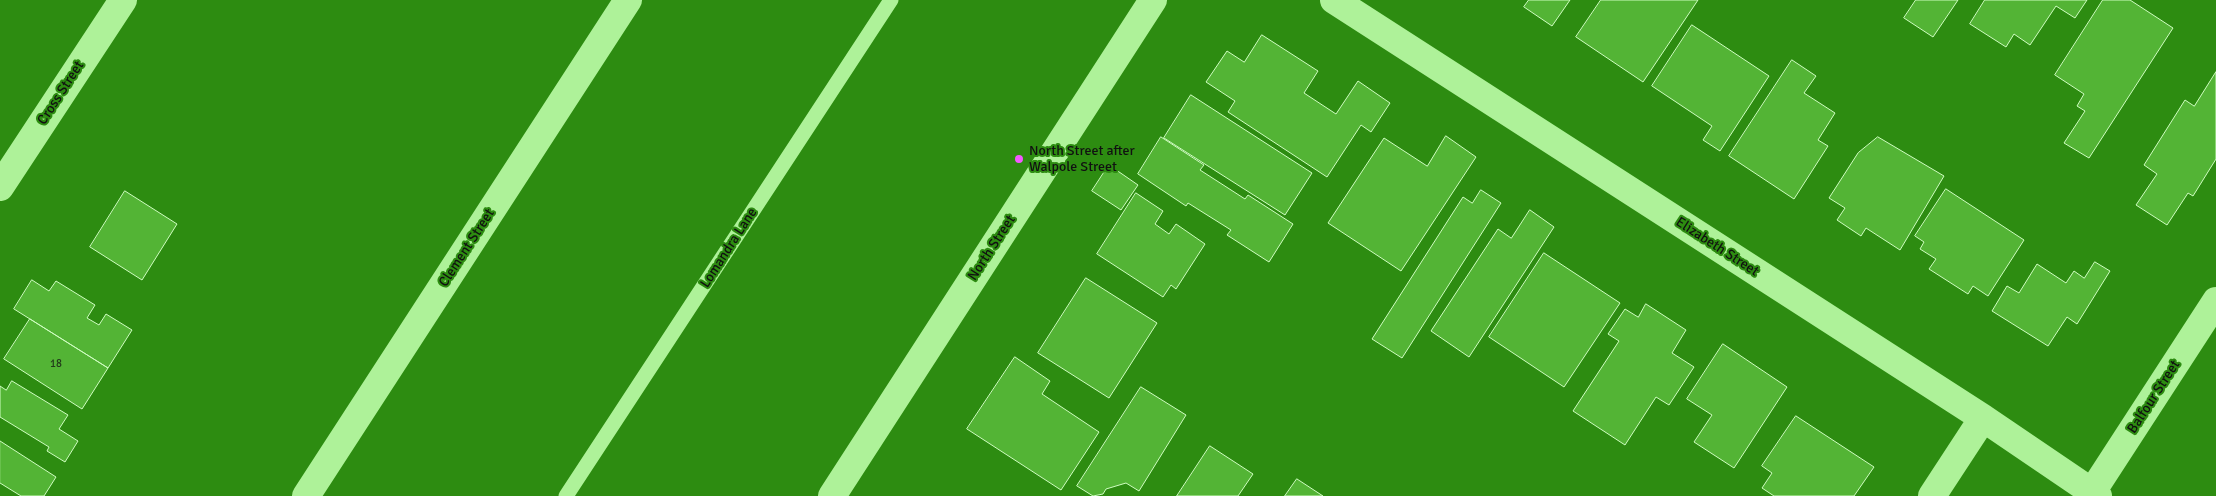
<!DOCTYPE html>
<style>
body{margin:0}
canvas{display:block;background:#2d8c11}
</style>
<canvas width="2216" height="496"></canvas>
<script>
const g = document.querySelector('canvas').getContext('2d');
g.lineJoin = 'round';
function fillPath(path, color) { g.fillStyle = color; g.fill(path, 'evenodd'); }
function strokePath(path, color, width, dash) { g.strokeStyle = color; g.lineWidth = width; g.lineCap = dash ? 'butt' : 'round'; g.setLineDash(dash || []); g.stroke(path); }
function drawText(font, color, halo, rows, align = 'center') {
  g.font = font + ' Signika,sans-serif'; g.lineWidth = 4; g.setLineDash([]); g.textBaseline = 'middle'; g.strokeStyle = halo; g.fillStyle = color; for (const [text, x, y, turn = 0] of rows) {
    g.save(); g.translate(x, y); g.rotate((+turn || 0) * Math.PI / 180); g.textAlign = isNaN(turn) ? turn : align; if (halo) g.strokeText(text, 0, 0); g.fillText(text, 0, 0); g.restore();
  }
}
const building = new Path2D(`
 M 1529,0 L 1570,0 L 1552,26 L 1524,7 Z
 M 1601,0 L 1698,0 L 1643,82 L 1576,37 Z
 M 1916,0 L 1958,0 L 1933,37 L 1904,18 Z
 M 1985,0 L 2087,0 L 2075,18 L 2056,6 L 2030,45 L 2014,34 L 2006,47 L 1970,24 Z
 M 2103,0 L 2130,0 L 2173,28 L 2089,158 L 2064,143 L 2085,111 L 2077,106 L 2084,94 L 2055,75 Z
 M 1692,25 L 1769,76 L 1720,151 L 1703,140 L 1712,126 L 1652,86 Z
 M 1262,35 L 1318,71 L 1304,93 L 1336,114 L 1358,81 L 1390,103 L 1371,132 L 1361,125 L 1327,177 L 1228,112 L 1235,101 L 1206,82 L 1227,51 L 1244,62 Z
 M 1792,60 L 1816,76 L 1804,93 L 1835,113 L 1818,140 L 1828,146 L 1794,199 L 1729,156 Z
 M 2216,72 L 2216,159 L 2193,196 L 2188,193 L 2167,225 L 2136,205 L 2157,174 L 2144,165 L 2185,100 L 2194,106 Z
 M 1191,95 L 1312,173 L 1285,215 L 1164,138 Z
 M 1446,136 L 1476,157 L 1401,271 L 1328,223 L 1384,138 L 1427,166 Z
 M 1161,137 L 1204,165 L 1200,170 L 1245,199 L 1248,195 L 1293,224 L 1269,262 L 1227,235 L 1231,230 L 1188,203 L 1186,206 L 1138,174 Z
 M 1878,137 L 1944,176 L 1900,250 L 1866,228 L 1861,236 L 1837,220 L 1845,208 L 1829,198 L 1858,153 Z
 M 1109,165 L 1138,185 L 1121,210 L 1092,191 Z
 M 1946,189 L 2024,240 L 1988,296 L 1973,286 L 1968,294 L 1929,269 L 1936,259 L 1920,249 L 1924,242 L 1915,236 Z
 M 1481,190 L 1501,203 L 1402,358 L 1372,339 L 1463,197 L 1472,203 Z
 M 125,191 L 177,224 L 142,280 L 90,247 Z
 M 1136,193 L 1163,211 L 1155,224 L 1169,234 L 1176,224 L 1205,244 L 1176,289 L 1171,285 L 1163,297 L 1097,254 Z
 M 1530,210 L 1554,227 L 1469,357 L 1431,331 L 1498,229 L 1511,238 Z
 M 1544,253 L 1620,303 L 1564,387 L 1489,337 Z
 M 2095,262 L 2110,271 L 2077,324 L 2067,317 L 2048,346 L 1992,311 L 2007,286 L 2019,293 L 2037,264 L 2066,283 L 2074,271 L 2084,278 Z
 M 1086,278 L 1157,323 L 1109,398 L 1038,353 Z
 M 32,280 L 49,291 L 56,281 L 95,305 L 87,318 L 99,325 L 106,314 L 132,330 L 108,368 L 14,309 Z
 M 1646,304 L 1686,330 L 1672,353 L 1694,367 L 1669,405 L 1656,397 L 1625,445 L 1573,411 L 1619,341 L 1608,334 L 1625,309 L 1638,317 Z
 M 30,319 L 108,368 L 82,409 L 4,359 Z
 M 1723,344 L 1787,387 L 1734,468 L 1694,442 L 1712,415 L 1687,399 Z
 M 1015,357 L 1050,381 L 1042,394 L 1099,432 L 1061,490 L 967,429 Z
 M 12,381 L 68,415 L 59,429 L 78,441 L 65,462 L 47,451 L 49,447 L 0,417 L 0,386 L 6,390 Z
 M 1141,387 L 1186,415 L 1139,491 L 1126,483 L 1106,489 L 1103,494 L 1093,496 L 1077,486 Z
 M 1796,416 L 1874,467 L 1854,496 L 1774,496 L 1762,488 L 1772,473 L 1762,466 Z
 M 0,441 L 56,477 L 44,496 L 21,496 L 0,483 Z
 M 1210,446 L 1253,474 L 1238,496 L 1177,496 Z
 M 1297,479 L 1323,496 L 1285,496 Z`);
fillPath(building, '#53b435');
strokePath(building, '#cefdc0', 1);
strokePath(new Path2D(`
 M 566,496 L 891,0`), '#aef299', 15);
strokePath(new Path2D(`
 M 1334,0 L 1983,418 L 2098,496
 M 0,187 L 123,0
 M 2092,492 L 2216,301
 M 306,496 L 628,0
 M 1932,496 L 1983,418`), '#aef299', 28);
strokePath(new Path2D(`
 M 832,496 L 1153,0`), '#aef299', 28);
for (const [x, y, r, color] of [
 [1019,159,5,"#f259ff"]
]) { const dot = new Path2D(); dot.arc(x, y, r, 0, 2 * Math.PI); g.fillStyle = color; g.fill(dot); strokePath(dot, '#2d8c11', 2); }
drawText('11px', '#223a1a', null, [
 ["18",56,364]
]);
drawText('14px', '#111', '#2d8c11', [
 ["Cross Street",61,93,-57],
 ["Elizabeth Street",1717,247,33],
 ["Clement Street",467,248,-57],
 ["Lomandra Lane",729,248,-57],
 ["North Street",992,248,-57],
 ["Balfour Street",2154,397,-57]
]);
drawText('14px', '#111', '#2d8c11', [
 ["North Street after",1029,151],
 ["Walpole Street",1029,167]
], 'left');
</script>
